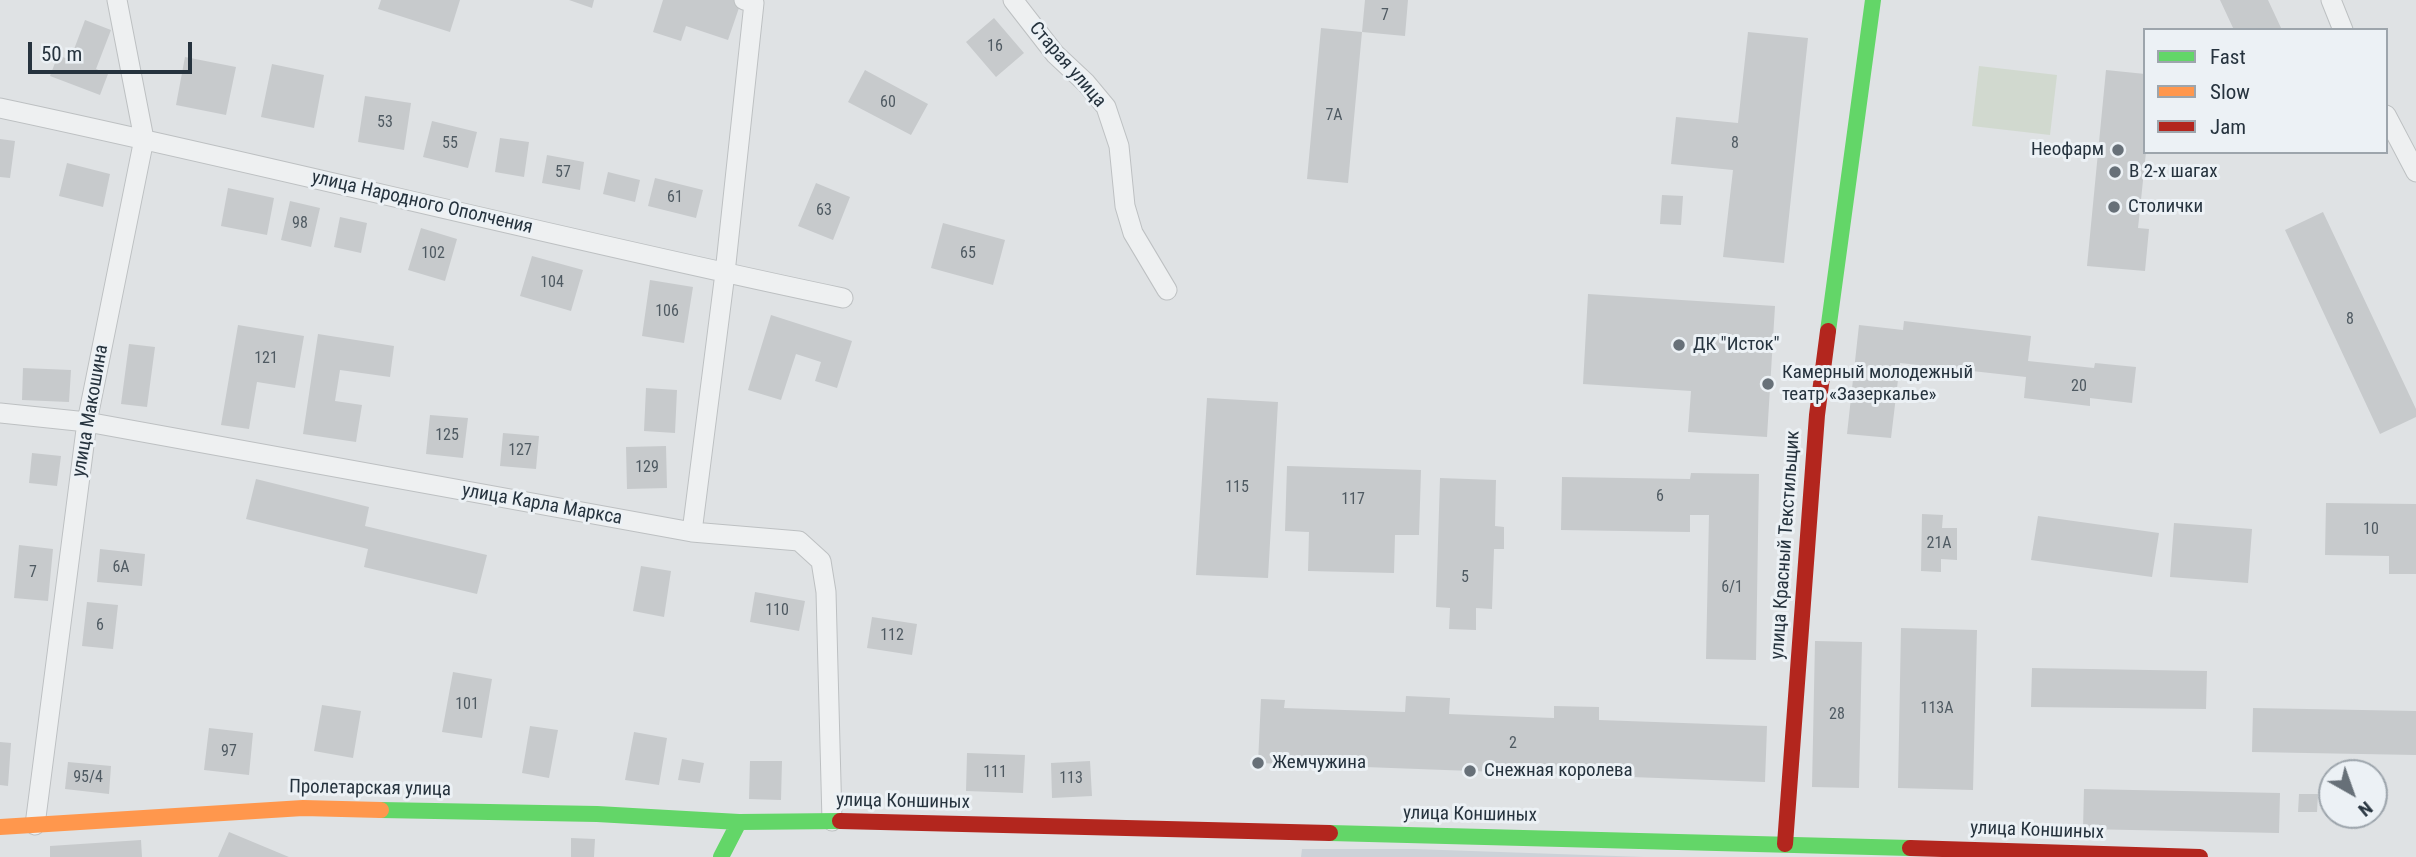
<!DOCTYPE html>
<meta charset="utf-8">
<style>
body{margin:0}
#map{position:relative;width:2416px;height:857px;overflow:hidden;background:#dfe2e4;font-family:"Roboto Condensed",sans-serif}
canvas{display:block}
.legend{position:absolute;left:2143px;top:28px;width:245px;height:126px;box-sizing:border-box;background:#ecf1f5;border:2px solid #9da5ac;margin:0;padding:9px 12px;list-style:none;font-size:21px;color:#26333e}
.legend li{display:flex;align-items:center;gap:14px;height:35px}
.legend b{width:35px;border:2px solid #9da5ac}
.north{position:absolute;left:2318px;top:759px;width:70px;height:70px;box-sizing:border-box;background:#ecf1f5;border:2px solid #9da5ac;border-radius:50%;rotate:140deg;font-size:19px;font-weight:700;line-height:28px;text-align:center;color:#26333e}
.north::after{content:'';display:block;margin:auto;width:24px;height:32px;background:#677078;clip-path:polygon(50% 0,100% 100%,50% 72%,0 100%)}
.scale{position:absolute;left:28px;top:42px;width:164px;height:32px;box-sizing:border-box;border:4px solid #26333e;border-top:0;padding-left:9px;font-size:21px;line-height:24px;white-space:nowrap;color:#26333e;-webkit-text-stroke:5px #ecf1f5;paint-order:stroke}
</style>
<div id="map">
<canvas width="2416" height="857"></canvas>
<ul class="legend">
<li><b style="height:9px;background:#63d668"></b>Fast</li>
<li><b style="height:9px;background:#ff974d"></b>Slow</li>
<li><b style="height:9px;background:#b3261e"></b>Jam</li>
</ul>
<div class="north">N</div>
<div class="scale">50 m</div>
</div>
<script>
const g = document.querySelector('canvas').getContext('2d');
g.lineJoin = 'round';
function fillPath(path, color) { g.fillStyle = color; g.fill(path, 'evenodd'); }
function strokePath(path, color, width, dash) { g.strokeStyle = color; g.lineWidth = width; g.lineCap = dash ? 'butt' : 'round'; g.setLineDash(dash || []); g.stroke(path); }
function drawText(font, color, halo, rows, align = 'center') {
  g.font = font + ' "Roboto Condensed",sans-serif'; g.lineWidth = 6; g.setLineDash([]); g.textBaseline = 'middle'; g.strokeStyle = halo; g.fillStyle = color; for (const [text, x, y, turn = 0] of rows) {
    g.save(); g.translate(x, y); g.rotate((+turn || 0) * Math.PI / 180); g.textAlign = isNaN(turn) ? turn : align; if (halo) g.strokeText(text, 0, 0); g.fillText(text, 0, 0); g.restore();
  }
}
fillPath(new Path2D(`
 M 1302,849 L 1414,849 L 1644,857 L 1301,857 Z`), '#ccd2d8');
fillPath(new Path2D(`
 M 1979,66 L 2057,75 L 2050,135 L 1972,126 Z`), '#d1d9cf');
fillPath(new Path2D(`
 M 381,0 L 460,0 L 450,32 L 378,9 Z
 M 569,0 L 594,0 L 592,8 Z
 M 663,0 L 736,0 L 741,2 L 728,40 L 686,26 L 681,41 L 653,32 Z
 M 1365,0 L 1408,0 L 1405,36 L 1362,32 Z
 M 2220,0 L 2268,0 L 2282,30 L 2234,30 Z
 M 994,18 L 1024,53 L 996,77 L 966,42 Z
 M 85,20 L 111,30 L 96,69 L 108,74 L 100,95 L 50,76 L 58,55 L 70,60 Z
 M 1321,28 L 1362,32 L 1348,183 L 1307,179 Z
 M 1748,32 L 1808,38 L 1784,263 L 1723,257 L 1733,170 L 1671,164 L 1676,117 L 1738,123 Z
 M 185,57 L 236,67 L 226,115 L 176,105 Z
 M 272,64 L 324,75 L 314,128 L 261,117 Z
 M 865,70 L 928,104 L 911,135 L 848,102 Z
 M 2106,70 L 2145,74 L 2146,152 L 2138,228 L 2149,229 L 2145,271 L 2087,266 Z
 M 365,96 L 411,103 L 404,150 L 358,142 Z
 M 432,121 L 477,132 L 468,168 L 423,157 Z
 M 500,138 L 529,142 L 524,177 L 495,172 Z
 M 0,139 L 15,141 L 10,178 L 0,177 Z
 M 547,155 L 584,162 L 580,190 L 542,183 Z
 M 67,163 L 110,174 L 103,207 L 59,196 Z
 M 608,172 L 640,180 L 635,202 L 603,194 Z
 M 655,178 L 703,190 L 696,218 L 648,206 Z
 M 816,183 L 850,197 L 833,240 L 798,226 Z
 M 228,188 L 274,198 L 267,235 L 221,226 Z
 M 1662,195 L 1683,196 L 1681,225 L 1660,224 Z
 M 290,201 L 320,208 L 311,247 L 281,240 Z
 M 2323,212 L 2416,409 L 2416,417 L 2380,434 L 2285,230 Z
 M 340,217 L 367,223 L 361,253 L 334,247 Z
 M 943,223 L 1005,240 L 993,285 L 931,268 Z
 M 421,228 L 457,239 L 445,281 L 408,270 Z
 M 532,256 L 583,270 L 571,311 L 520,296 Z
 M 650,280 L 693,287 L 684,343 L 642,336 Z
 M 1588,294 L 1775,306 L 1767,437 L 1688,432 L 1691,391 L 1583,384 Z
 M 771,315 L 852,341 L 837,388 L 815,381 L 821,362 L 796,354 L 781,400 L 748,390 Z
 M 1904,321 L 2031,336 L 2028,361 L 2094,368 L 2095,363 L 2136,367 L 2132,403 L 2090,398 L 2090,406 L 2024,398 L 2026,377 L 1900,363 L 1891,438 L 1847,434 L 1859,325 L 1903,330 Z
 M 238,325 L 304,336 L 295,388 L 257,382 L 249,429 L 221,425 Z
 M 318,334 L 394,346 L 390,377 L 340,370 L 335,401 L 362,405 L 356,442 L 303,434 Z
 M 129,344 L 155,347 L 147,407 L 121,404 Z
 M 23,368 L 71,370 L 69,402 L 22,400 Z
 M 646,388 L 677,390 L 675,433 L 644,431 Z
 M 1207,398 L 1278,402 L 1268,578 L 1196,575 Z
 M 430,415 L 468,418 L 463,458 L 426,454 Z
 M 503,433 L 539,436 L 536,469 L 500,466 Z
 M 666,446 L 667,488 L 627,489 L 626,447 Z
 M 32,453 L 61,456 L 57,486 L 29,483 Z
 M 1287,466 L 1421,470 L 1419,535 L 1395,535 L 1394,573 L 1308,571 L 1309,532 L 1285,531 Z
 M 1691,473 L 1759,474 L 1756,660 L 1706,659 L 1709,515 L 1690,515 L 1690,532 L 1561,530 L 1562,477 L 1690,479 Z
 M 1440,478 L 1496,480 L 1495,526 L 1504,527 L 1504,549 L 1494,549 L 1492,609 L 1476,608 L 1476,630 L 1449,629 L 1450,608 L 1436,607 Z
 M 256,479 L 369,507 L 365,526 L 487,555 L 477,594 L 364,567 L 368,549 L 246,519 Z
 M 2326,503 L 2416,504 L 2416,574 L 2389,574 L 2389,556 L 2325,555 Z
 M 1922,514 L 1943,515 L 1942,528 L 1957,528 L 1957,560 L 1941,559 L 1941,572 L 1921,571 Z
 M 2038,516 L 2159,533 L 2152,577 L 2031,560 Z
 M 2174,523 L 2252,529 L 2248,583 L 2170,577 Z
 M 19,545 L 53,549 L 48,601 L 14,598 Z
 M 100,549 L 145,554 L 142,586 L 97,582 Z
 M 641,566 L 671,571 L 664,617 L 633,611 Z
 M 755,592 L 805,601 L 799,631 L 750,622 Z
 M 87,602 L 118,605 L 113,649 L 82,646 Z
 M 872,617 L 917,624 L 912,655 L 867,648 Z
 M 1901,628 L 1977,630 L 1973,790 L 1898,788 Z
 M 1815,641 L 1862,642 L 1859,788 L 1812,787 Z
 M 2032,668 L 2207,671 L 2206,709 L 2031,707 Z
 M 453,672 L 492,679 L 482,738 L 442,732 Z
 M 1406,696 L 1450,698 L 1449,714 L 1554,718 L 1554,706 L 1599,707 L 1599,720 L 1767,726 L 1765,782 L 1258,763 L 1261,699 L 1285,700 L 1284,708 L 1405,712 Z
 M 322,705 L 361,711 L 353,758 L 314,751 Z
 M 2253,708 L 2416,711 L 2416,755 L 2252,752 Z
 M 530,726 L 558,730 L 549,778 L 522,773 Z
 M 209,728 L 253,733 L 249,775 L 204,770 Z
 M 634,732 L 667,738 L 659,785 L 625,780 Z
 M 0,742 L 11,743 L 8,786 L 0,785 Z
 M 967,753 L 1025,755 L 1023,793 L 966,791 Z
 M 682,759 L 704,763 L 700,783 L 678,780 Z
 M 750,761 L 782,761 L 781,800 L 749,799 Z
 M 1090,761 L 1092,796 L 1052,798 L 1051,763 Z
 M 68,762 L 111,766 L 109,794 L 65,789 Z
 M 2084,789 L 2280,793 L 2279,833 L 2083,829 Z
 M 2299,794 L 2318,794 L 2317,812 L 2298,812 Z
 M 229,832 L 289,857 L 218,857 Z
 M 571,838 L 595,839 L 594,857 L 571,857 Z
 M 141,840 L 142,857 L 50,857 L 50,846 Z`), '#c7cacc');
const street = new Path2D(`
 M 1013,0 L 1055,54 L 1086,83 L 1106,107 L 1119,146 L 1125,206 L 1133,233 L 1167,290
 M 2331,0 L 2343,30
 M 0,108 C 282,168 561,239 843,298
 M 2386,115 L 2416,172
 M 0,413 L 87,422 L 692,532 L 799,541 L 821,561 L 826,592 L 832,821
 M 692,532 L 725,273 L 754,3 L 744,0
 M 35,825 L 87,422 L 144,139 L 117,0`);
strokePath(street, '#bdc0c2', 21);
strokePath(street, '#eef0f1', 19);
strokePath(new Path2D(`
 M 1828,331 L 1873,0
 M 381,810 L 597,814 L 739,822 L 840,821
 M 1330,833 L 1910,848
 M 721,857 L 739,822`), '#63d668', 16);
strokePath(new Path2D(`
 M 0,827 L 303,808 L 381,810`), '#ff974d', 16);
strokePath(new Path2D(`
 M 840,821 L 1330,833
 M 1785,844 L 1817,415 L 1828,331
 M 1910,848 L 2200,857`), '#b3261e', 16);
for (const [x, y, r, color] of [
 [2118,150,7,"#677078"],
 [2115,172,7,"#677078"],
 [2114,207,7,"#677078"],
 [1679,345,7,"#677078"],
 [1768,384,7,"#677078"],
 [1258,763,7,"#677078"],
 [1470,771,7,"#677078"]
]) { const dot = new Path2D(); dot.arc(x, y, r, 0, 2 * Math.PI); g.fillStyle = color; g.fill(dot); strokePath(dot, '#ecf1f5', 2.5); }
drawText('16px', '#4f5a62', null, [
 ["7",1385,16],
 ["16",995,47],
 ["60",888,103],
 ["7А",1334,116],
 ["53",385,123],
 ["55",450,144],
 ["8",1735,144],
 ["57",563,173],
 ["61",675,198],
 ["63",824,211],
 ["98",300,224],
 ["102",433,254],
 ["65",968,254],
 ["104",552,283],
 ["106",667,312],
 ["8",2350,320],
 ["121",266,359],
 ["20",2079,387],
 ["125",447,436],
 ["127",520,451],
 ["129",647,468],
 ["115",1237,488],
 ["6",1660,497],
 ["117",1353,500],
 ["10",2371,530],
 ["21А",1939,544],
 ["6А",121,568],
 ["7",33,573],
 ["5",1465,578],
 ["6/1",1732,588],
 ["110",777,611],
 ["6",100,626],
 ["112",892,636],
 ["101",467,705],
 ["113А",1937,709],
 ["28",1837,715],
 ["2",1513,744],
 ["97",229,752],
 ["111",995,773],
 ["95/4",88,778],
 ["113",1071,779]
]);
drawText('19px', '#26333e', '#ecf1f5', [
 ["Старая улица",1067,65,49],
 ["улица Народного Ополчения",422,203,13],
 ["улица Макошина",91,411,-80],
 ["улица Карла Маркса",542,505,10],
 ["улица Красный Текстильщик",1786,545,-86],
 ["Пролетарская улица",370,789,1],
 ["улица Коншиных",903,802,1],
 ["улица Коншиных",1470,815,1],
 ["улица Коншиных",2037,831,2]
]);
drawText('19px', '#26333e', '#ecf1f5', [
 ["Неофарм",2104,150,"right"],
 ["В 2-х шагах",2129,172],
 ["Столички",2128,207],
 ["ДК \"Исток\"",1693,345],
 ["Камерный молодежный",1782,373],
 ["театр «Зазеркалье»",1782,395],
 ["Жемчужина",1272,763],
 ["Снежная королева",1484,771]
], 'left');
</script>
